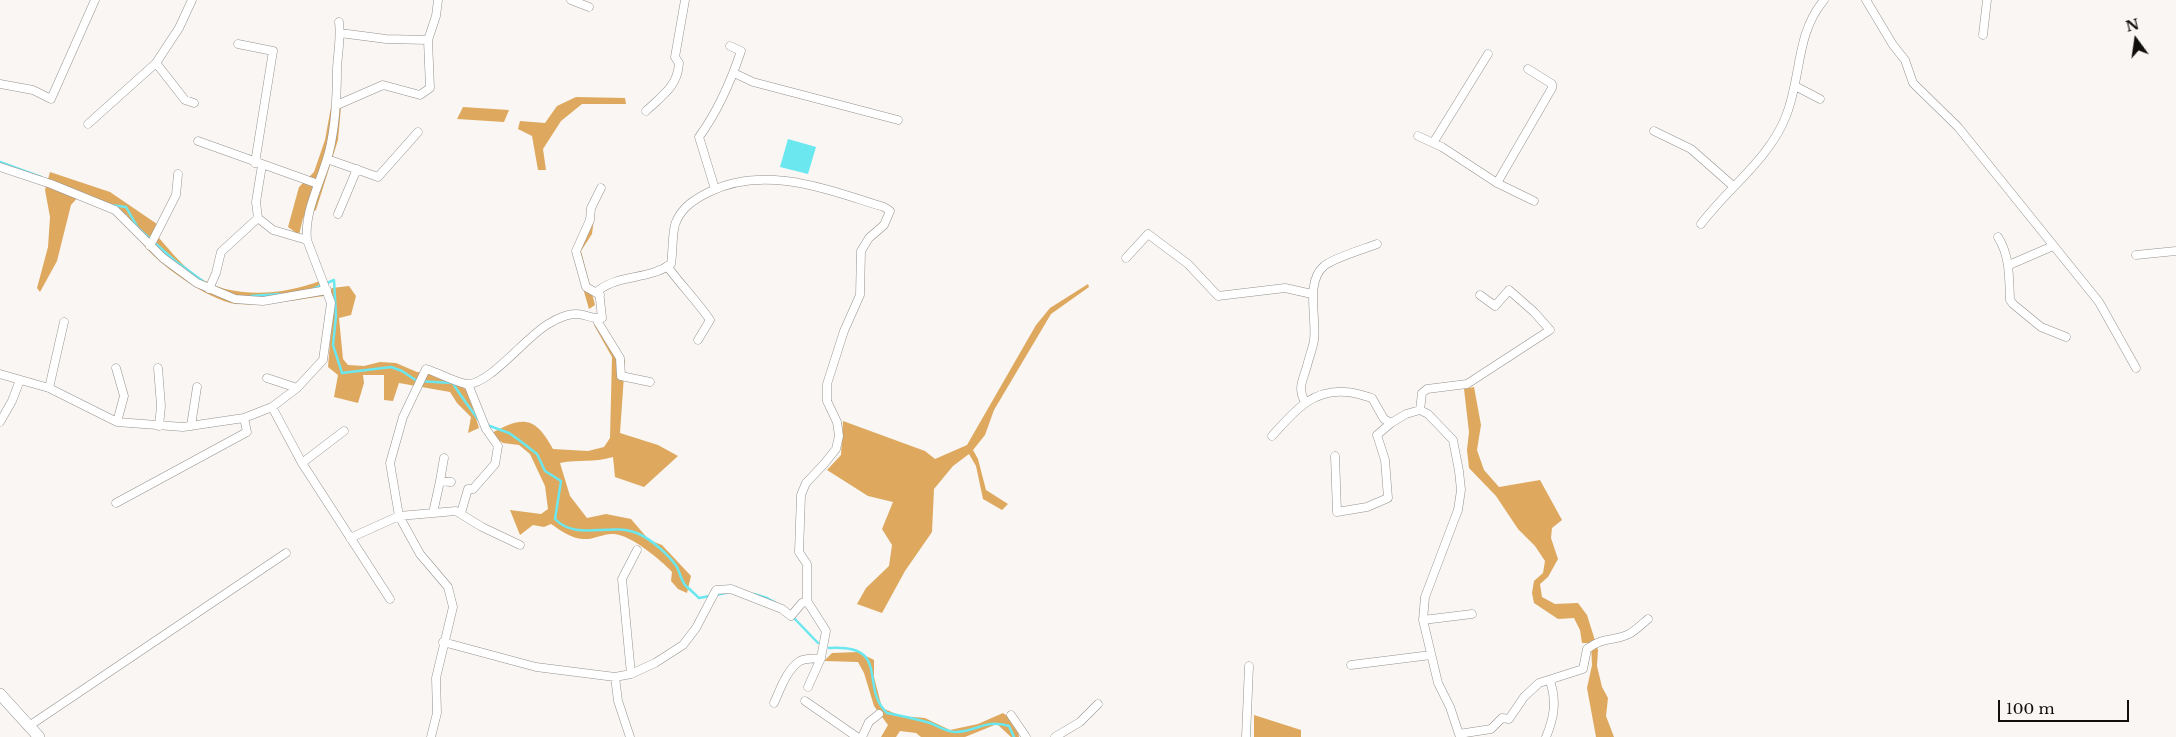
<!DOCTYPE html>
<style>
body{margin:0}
#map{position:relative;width:2176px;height:737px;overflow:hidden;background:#f9f6f3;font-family:"Libre Baskerville",serif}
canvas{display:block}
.north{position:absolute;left:2111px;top:15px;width:50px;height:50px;-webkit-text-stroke:4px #f9f6f3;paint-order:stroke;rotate:346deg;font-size:14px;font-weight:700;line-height:20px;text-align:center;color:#100f0d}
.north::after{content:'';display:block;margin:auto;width:18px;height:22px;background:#100f0d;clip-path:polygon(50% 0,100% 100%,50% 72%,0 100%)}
.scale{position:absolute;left:1998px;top:700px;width:131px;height:22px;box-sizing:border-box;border:2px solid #100f0d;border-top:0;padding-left:6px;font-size:15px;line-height:18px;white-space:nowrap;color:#100f0d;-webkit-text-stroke:4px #f9f6f3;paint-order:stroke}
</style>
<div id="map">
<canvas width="2176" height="737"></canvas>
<div class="north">N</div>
<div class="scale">100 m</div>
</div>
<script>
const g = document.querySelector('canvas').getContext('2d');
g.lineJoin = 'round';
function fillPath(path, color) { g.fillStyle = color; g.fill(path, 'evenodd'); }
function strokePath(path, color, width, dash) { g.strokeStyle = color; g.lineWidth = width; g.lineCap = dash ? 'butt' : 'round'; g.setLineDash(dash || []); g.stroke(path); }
fillPath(new Path2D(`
 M 576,97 L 625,98 L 626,104 L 582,104 L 561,121 L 543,149 L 546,170 L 538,170 L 532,136 L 518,129 L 520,121 L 545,123 L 557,106 Z
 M 331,107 L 341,107 L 338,140 L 316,210 L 303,218 L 299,235 L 288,227 L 299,187 L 314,172 L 325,140 Z
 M 463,107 L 509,110 L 504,122 L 457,119 Z
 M 50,172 L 110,192 L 157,224 L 154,232 C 167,247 180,264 197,276 C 231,300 283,295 320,281 L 324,296 C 295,300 265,306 236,304 C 209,301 154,262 139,239 C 135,232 131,223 127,215 L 79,196 L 71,205 L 57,261 L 40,292 L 37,288 L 48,247 L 50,217 L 45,190 Z
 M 595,210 L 592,234 L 581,251 L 595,305 L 589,309 L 572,250 L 584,236 L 587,212 Z
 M 1088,284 L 1089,287 L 1051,314 L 994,410 L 985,435 L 973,450 L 978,459 L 986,490 L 1008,504 L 1002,510 L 983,499 L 976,466 L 969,454 L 953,466 L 934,489 L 932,532 L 905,571 L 882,613 L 857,604 L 866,588 L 889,566 L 892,545 L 882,529 L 893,502 L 868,496 L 827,470 L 841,455 L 843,421 L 925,451 L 935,459 L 967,445 L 1036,325 L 1050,308 Z
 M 349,286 L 356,296 L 351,315 L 339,318 L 343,359 L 348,365 L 364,366 L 380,362 L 396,363 L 417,372 L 445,375 L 468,391 L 479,428 L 468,433 L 471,417 L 457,403 L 450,392 L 399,383 L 393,401 L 384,400 L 384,375 L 363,375 L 364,383 L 358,403 L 334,397 L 338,375 L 328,367 L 332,318 L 327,294 L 332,288 Z
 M 594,325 L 602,325 L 625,361 L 620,433 L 658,445 L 678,456 L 644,487 L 615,477 L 613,457 C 593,463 579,459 560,463 L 570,496 L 587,518 L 606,514 L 631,519 L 649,540 L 662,545 L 691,576 L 687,593 L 678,589 L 671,581 L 672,572 C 661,560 631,535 614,534 C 604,533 593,540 583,539 C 572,539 560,530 551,524 L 544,527 L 533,525 L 520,535 L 510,510 L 541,514 L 548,509 L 545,486 L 530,454 L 519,445 L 503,443 L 490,434 C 522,416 535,415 553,449 L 588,451 L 604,447 L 610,438 L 612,357 Z
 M 1474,387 L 1481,425 L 1477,450 L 1484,470 L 1499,487 L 1540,480 L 1562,520 L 1552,528 L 1551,538 L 1558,559 L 1548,577 L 1540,584 L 1542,597 L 1555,604 L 1578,603 L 1587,615 L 1598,650 L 1597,666 L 1602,687 L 1608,698 L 1606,716 L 1614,737 L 1596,737 L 1587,688 L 1592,665 L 1591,643 L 1582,643 L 1580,630 L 1574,618 L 1558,619 L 1534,603 L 1532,593 L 1534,581 L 1543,573 L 1545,561 L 1535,546 L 1518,529 L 1496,496 L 1469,468 L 1467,450 L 1469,432 L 1464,389 Z
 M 858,652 L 874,660 L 874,677 L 882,708 L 901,716 L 925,718 L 950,730 L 978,724 L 1003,713 L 1017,723 L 1019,737 L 1011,737 L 997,724 L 965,737 L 921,737 L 916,733 L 900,731 L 896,737 L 881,737 L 888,725 L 874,706 L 864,673 L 858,662 L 824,661 L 832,653 Z
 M 1254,715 L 1301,730 L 1301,737 L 1254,737 Z`), '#dea95f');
fillPath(new Path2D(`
 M 788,139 L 816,147 L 808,174 L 780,167 Z`), '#6ae7ef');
strokePath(new Path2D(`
 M 0,162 L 41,177
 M 111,205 L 126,207 L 138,228 L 174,260 L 204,282
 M 313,289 L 334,280 L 336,316 L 333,345 L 342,373 L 391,367 L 402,371 L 417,381 L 453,383 C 455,388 479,421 482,424
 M 251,296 L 280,294
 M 487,425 L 509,433 L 519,440 L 537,454 L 545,471 L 561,481 L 555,519 C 577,542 611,521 639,534 C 652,540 669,555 677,567 C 680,573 681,580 685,585 C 689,589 695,594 699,598 L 726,593
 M 754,594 L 767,598 L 776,603
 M 792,616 L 818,643
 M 829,648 C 892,644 859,687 887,713 C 901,716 916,719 930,723 C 938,726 948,733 956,732 C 979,731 984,719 1009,726 L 1014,737`), '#6ae7ef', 2.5);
const minor = new Path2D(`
 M 571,0 L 589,7
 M 1866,0 L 1893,45 L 1905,60 L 1913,83 L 1958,127 L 2099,302 L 2136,368
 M 340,33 L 386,39 L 428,40 L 436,16 L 438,0
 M 1983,35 L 1987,0
 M 238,44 L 273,51 L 255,163
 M 156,63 L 185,100 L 194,103
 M 734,73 L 753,82 L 898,120
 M 0,84 L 33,90 L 51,99 L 95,0
 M 1795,86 L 1820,99
 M 337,105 L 383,85 L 420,95 L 430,88 L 428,40
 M 646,111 C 662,96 678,86 679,63 L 675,57 L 685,0
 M 88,124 L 156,63 L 179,28 L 192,0
 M 1654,131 L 1691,149 L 1733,186
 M 1418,136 L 1442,147 L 1497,183 L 1534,201
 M 198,141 L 318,184
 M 1433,143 L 1488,54
 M 327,159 L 378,177 L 418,132
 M 0,167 L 51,184 L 115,210 L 163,258 L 197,283 L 235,299 L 263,301 L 327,290
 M 1497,183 L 1552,88 L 1552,84 L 1528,69
 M 715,189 L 699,137 C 718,111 731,81 741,51 L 730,46
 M 338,214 L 357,169
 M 258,218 L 256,202 L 262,165
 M 1701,224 C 1728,188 1770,158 1786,116 C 1802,76 1795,35 1824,0
 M 1998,237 C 2010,256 2009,277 2010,300 L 2013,304 L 2041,327 L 2066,337
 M 150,246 L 176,195 L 178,174
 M 2136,255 L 2176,251
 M 1126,258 L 1148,234 L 1188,264 L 1218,296 L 1285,288 L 1312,294
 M 2009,265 L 2053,246
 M 667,266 C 681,285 697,301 710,320 L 698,340
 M 209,289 L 216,273 L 221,252 L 258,218 L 273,230 L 307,240
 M 600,295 L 586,287 L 576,251 L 590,220 L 591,208 L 601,188
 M 596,319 L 620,358 L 621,376 L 650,382
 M 116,368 L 124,396 L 117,422
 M 158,368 L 161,406 L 159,426
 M 0,374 L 49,388 L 117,422 L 183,427 L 244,418 L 272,407 L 297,388 L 323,360 L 331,303 L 307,240 C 304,210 322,180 329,152 C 336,124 337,96 337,68 C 338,52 341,37 339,22
 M 267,378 L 297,388
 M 49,388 L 64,322
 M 1305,402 C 1297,388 1303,380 1307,366 C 1309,357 1313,348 1314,340 C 1317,318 1305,282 1324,266 C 1333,258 1364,249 1377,244
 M 272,407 L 302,463 L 390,599
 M 1420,410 L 1422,393 L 1427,389 L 1467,384 L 1550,330 L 1534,312 L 1509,290 L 1495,306 L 1480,295
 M 0,422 L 12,401 L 20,380
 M 191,426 L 197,387
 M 1272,436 C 1293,413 1311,389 1346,392 C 1354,392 1364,396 1372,398 L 1384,419 L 1391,423
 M 1335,456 L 1337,512 L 1367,507 L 1388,498 L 1385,460 L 1377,435 L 1391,423 L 1406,414 L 1420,410 L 1428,414 L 1453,440 L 1459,471 L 1461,490 L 1458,510 L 1425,597 L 1423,620 L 1438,683 L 1450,707 L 1460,737
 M 302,463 L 344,431
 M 440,481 L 444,458
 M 116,503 L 247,432 L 244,418
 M 433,513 L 440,481 L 451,482
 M 461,513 L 468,489 L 473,489 L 495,464 L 498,446 L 486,429 L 468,384
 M 350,538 L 399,516 L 456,511 L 482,527 L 520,545
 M 1423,620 L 1472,614
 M 443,642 L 536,667 L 615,677 L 631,674 L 655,663 L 683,645 L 696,628 L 716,590 L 731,589 L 782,609 L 791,616 L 802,603 L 807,601
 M 1351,665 L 1431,655
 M 631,674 L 622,579 L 637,550
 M 615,677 L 618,701 L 630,737
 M 805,701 L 857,737
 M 774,703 C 780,690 787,669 800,661 C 806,658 814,659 821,658
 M 1011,715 L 1026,737
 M 29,726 L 286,553
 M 1459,734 L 1491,729 L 1502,718 L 1509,719 L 1524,697 L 1539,683 L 1583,669 L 1587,649 C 1604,636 1612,642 1629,634 C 1636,630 1642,624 1648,619
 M 431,737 L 437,713 L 436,678 L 453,607 L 448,587 L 420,554 L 399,516 L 390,463 L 403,417 L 426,369 C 439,373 453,381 466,384 C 488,387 529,333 550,323 C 556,319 568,314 575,314 C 584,313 592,320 602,318 L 599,290 C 620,274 649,280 671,264 C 673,253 672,229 676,222 C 682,207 695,199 709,192 C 765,164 828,190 884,207 L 890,211 L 884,225 L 869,238 L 861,251 L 860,295 L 844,331 L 827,384 L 827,401 L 837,422 L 839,436 L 836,449 L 824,464 L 806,483 L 801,495 L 799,552 L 807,564 L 807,601 L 826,631 L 821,658 L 808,687
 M 862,737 L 869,722 L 879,714
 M 1055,737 L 1080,722 L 1098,704
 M 1246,737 L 1249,666
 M 1546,737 C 1554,718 1557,701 1550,681`);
const secondary = new Path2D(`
 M 0,694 L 39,737`);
strokePath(minor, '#94928f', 9);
strokePath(secondary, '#94928f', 12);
strokePath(minor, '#fff', 8);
strokePath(secondary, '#fff', 11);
</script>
